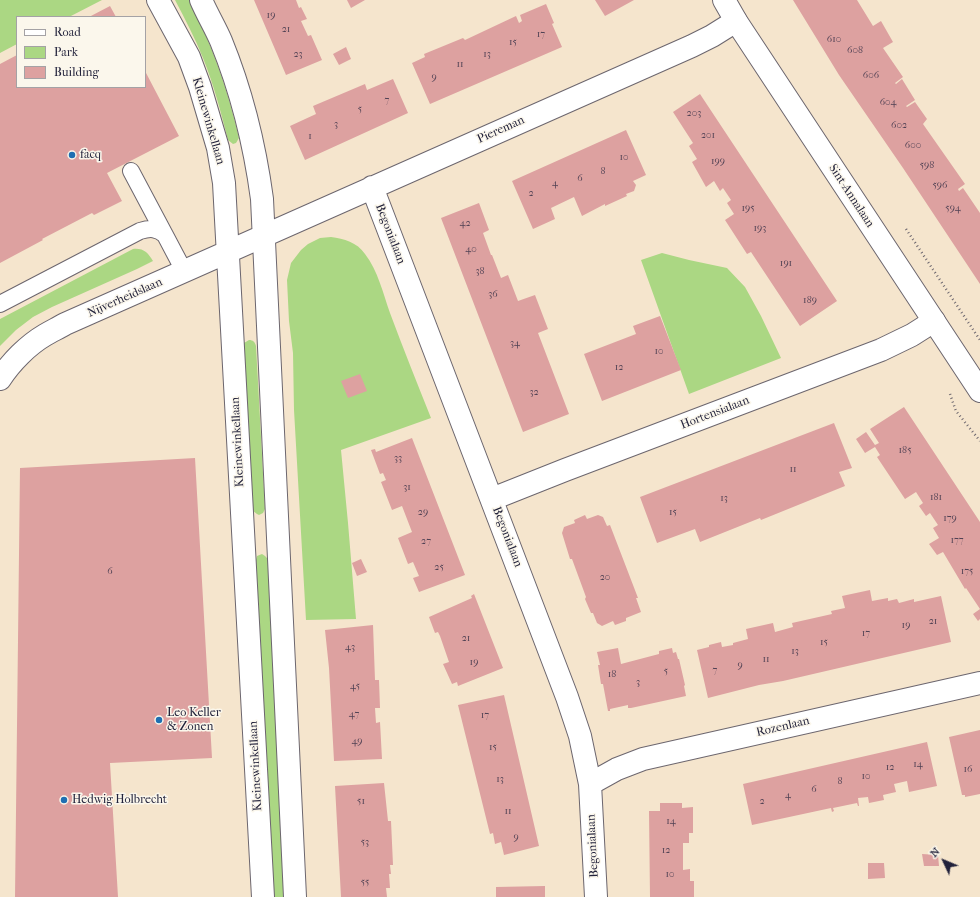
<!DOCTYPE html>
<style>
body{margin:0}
#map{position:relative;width:980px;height:897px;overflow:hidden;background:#f5e5cd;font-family:"IM FELL French Canon",serif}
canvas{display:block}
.legend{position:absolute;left:16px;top:16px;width:130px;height:72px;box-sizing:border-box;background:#fbf7ec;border:1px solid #a4a2a5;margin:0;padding:5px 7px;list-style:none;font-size:12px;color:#22223b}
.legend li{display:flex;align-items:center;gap:8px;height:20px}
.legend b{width:20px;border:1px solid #a4a2a5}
.north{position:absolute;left:924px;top:841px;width:40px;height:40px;-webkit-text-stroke:3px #fbf7ec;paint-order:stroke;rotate:314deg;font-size:11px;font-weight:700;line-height:16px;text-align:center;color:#22223b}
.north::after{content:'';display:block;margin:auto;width:14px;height:18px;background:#22223b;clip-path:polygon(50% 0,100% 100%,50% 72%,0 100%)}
</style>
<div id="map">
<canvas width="980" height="897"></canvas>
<ul class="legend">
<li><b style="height:5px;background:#fff"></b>Road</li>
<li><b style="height:11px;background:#abd783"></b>Park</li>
<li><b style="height:11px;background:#dda1a0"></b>Building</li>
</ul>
<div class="north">N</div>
</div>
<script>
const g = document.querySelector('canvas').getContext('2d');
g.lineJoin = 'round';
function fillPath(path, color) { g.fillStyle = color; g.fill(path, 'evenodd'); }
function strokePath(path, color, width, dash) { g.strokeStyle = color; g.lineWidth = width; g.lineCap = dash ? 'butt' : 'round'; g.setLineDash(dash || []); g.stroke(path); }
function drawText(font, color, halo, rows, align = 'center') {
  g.font = font + ' "IM FELL French Canon",serif'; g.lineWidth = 3; g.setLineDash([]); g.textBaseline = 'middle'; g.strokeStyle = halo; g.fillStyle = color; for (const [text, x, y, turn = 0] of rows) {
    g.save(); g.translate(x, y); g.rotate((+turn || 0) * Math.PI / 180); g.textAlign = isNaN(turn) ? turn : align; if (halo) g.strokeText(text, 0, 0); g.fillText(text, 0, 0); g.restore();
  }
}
fillPath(new Path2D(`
 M 0,0 L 102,0 L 69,17 L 17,17 L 17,44 L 0,53 Z
 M 175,0 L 189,0 C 212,44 228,90 239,138 L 236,143 L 233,144 L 228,140 C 221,113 214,85 203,58 C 195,38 185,19 175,0 Z
 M 331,237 C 344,239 357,242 365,254 C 378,271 383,293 390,313 C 403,348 417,383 431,418 L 341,450 L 348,523 L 356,619 L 306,620 L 294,410 L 293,353 L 289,321 L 287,280 L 291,263 L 301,250 L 308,244 L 320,238 Z
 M 133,249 C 144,248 148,253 153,261 L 137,269 L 52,307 L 33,317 L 16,330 L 0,346 L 0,319 Z
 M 662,253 L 689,260 L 727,268 L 745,287 L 761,316 L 781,358 L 689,394 L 641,260 Z
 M 249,340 C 253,340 255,342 256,346 L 265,509 L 263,513 L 259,515 L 257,514 L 253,511 L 243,347 L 244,343 Z
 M 262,554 L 265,556 L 268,559 L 286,897 L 274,897 L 256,560 L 257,556 Z`), '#abd783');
fillPath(new Path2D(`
 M 254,0 L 296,0 L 299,8 L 301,7 L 307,19 L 301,21 L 308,36 L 311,35 L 322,60 L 286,75 Z
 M 347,0 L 365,0 L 351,8 Z
 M 595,0 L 634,0 L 605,16 Z
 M 793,0 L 857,0 L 873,26 L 881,21 L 893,42 L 883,48 L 903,77 L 895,83 L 896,84 L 902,79 L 915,100 L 906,106 L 907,107 L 915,102 L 927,119 L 923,124 L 965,184 L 958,189 L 959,191 L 963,188 L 980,213 L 980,284 L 903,168 L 839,75 Z
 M 546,4 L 554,23 L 552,24 L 562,47 L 430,104 L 412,63 L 425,57 L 424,54 L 463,38 L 465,40 L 516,16 L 519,23 L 522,21 L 520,15 Z
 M 110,6 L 116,17 L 89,17 Z
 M 346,47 L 351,59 L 339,65 L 333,54 Z
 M 17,55 L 17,87 L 145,87 L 145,71 L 179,136 L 107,173 L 122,201 L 94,215 L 92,213 L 42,239 L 43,240 L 0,263 L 0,64 Z
 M 393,79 L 408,113 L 305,160 L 290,126 L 316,114 L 313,106 L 365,84 L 367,90 Z
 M 700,94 L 837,301 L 800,326 L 751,252 L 747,254 L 725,220 L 734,214 L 727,203 L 731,200 L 723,188 L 720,191 L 714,181 L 706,187 L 692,162 L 697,159 L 689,146 L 693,143 L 673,112 Z
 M 626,130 L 646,175 L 633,181 L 636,185 L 634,191 L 626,194 L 627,196 L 605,206 L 605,204 L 582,216 L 574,197 L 551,208 L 555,219 L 533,229 L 512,181 Z
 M 479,203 L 489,230 L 483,233 L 491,255 L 492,255 L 501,278 L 508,275 L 518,301 L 535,295 L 548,329 L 538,333 L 569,414 L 523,432 L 441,218 Z
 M 660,316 L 681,370 L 602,401 L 584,354 L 636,334 L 633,326 Z
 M 360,374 L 367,391 L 348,398 L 341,381 Z
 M 904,407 L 980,522 L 980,619 L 978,621 L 973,614 L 980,609 L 966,588 L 965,589 L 943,552 L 937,555 L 929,544 L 939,538 L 933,528 L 938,525 L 930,513 L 926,516 L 919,506 L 923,503 L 916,492 L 905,499 L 877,457 L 880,455 L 875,447 L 865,453 L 856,439 L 866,432 L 875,445 L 879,443 L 870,429 Z
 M 834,423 L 852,468 L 839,472 L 845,486 L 761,520 L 760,518 L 700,542 L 695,529 L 657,543 L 640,497 Z
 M 412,438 L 465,575 L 419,592 L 413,578 L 419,576 L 413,562 L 408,564 L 398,538 L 412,532 L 402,506 L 392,510 L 381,482 L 386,480 L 383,473 L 380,474 L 371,450 L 375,449 L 376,452 Z
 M 195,458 L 212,758 L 110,763 L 118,897 L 15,897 L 20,468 Z
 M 585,515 L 587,519 L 598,515 L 603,517 L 607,526 L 610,525 L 638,598 L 636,598 L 641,612 L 626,618 L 626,621 L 615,625 L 613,621 L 602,626 L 597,623 L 593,613 L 591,613 L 585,599 L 586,597 L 572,559 L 570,559 L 562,533 L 564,527 L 575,523 L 574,520 Z
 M 361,559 L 367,572 L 357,576 L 352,563 Z
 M 870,590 L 872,601 L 888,598 L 888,601 L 897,599 L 899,603 L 914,599 L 914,602 L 941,596 L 951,642 L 783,681 L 759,685 L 708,698 L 697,650 L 709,647 L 709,645 L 721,642 L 722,647 L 733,645 L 733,643 L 748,639 L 746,629 L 773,623 L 775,632 L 793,627 L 792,623 L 832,614 L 831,611 L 845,608 L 842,596 Z
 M 474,594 L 503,668 L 458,686 L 457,682 L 452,684 L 443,664 L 449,662 L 440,636 L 438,632 L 435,633 L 429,617 L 472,598 L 471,596 Z
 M 373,625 L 375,680 L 379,680 L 380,708 L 375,708 L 376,723 L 380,722 L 382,759 L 334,761 L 329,668 L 325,630 Z
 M 618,648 L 621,664 L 659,654 L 659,651 L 672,648 L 673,653 L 676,652 L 678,659 L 679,659 L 685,685 L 684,686 L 686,696 L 631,708 L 628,708 L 628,705 L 610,709 L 610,711 L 608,711 L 603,684 L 601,684 L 598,665 L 600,665 L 597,652 Z
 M 504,695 L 539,846 L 504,855 L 501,842 L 495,844 L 493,833 L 490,834 L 458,705 Z
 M 980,730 L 980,794 L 965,797 L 965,795 L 962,795 L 949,737 Z
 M 927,742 L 937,786 L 909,792 L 907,781 L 894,784 L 896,792 L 883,795 L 884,800 L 869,803 L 868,797 L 858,798 L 859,806 L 858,806 L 857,803 L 833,808 L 834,811 L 832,812 L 831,808 L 752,825 L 743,784 Z
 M 384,783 L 388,821 L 391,821 L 393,865 L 390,865 L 391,874 L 389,874 L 390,888 L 386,888 L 387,897 L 341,897 L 335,786 Z
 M 660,803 L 682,803 L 682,808 L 693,807 L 693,833 L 689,833 L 689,843 L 683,843 L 683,870 L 690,869 L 690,881 L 694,881 L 694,897 L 650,897 L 649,811 L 660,811 Z
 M 922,854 L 938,855 L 939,866 L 924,866 Z
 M 868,863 L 884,863 L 885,878 L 868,879 Z
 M 545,886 L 545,897 L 496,897 L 496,887 Z`), '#dda1a0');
const service = new Path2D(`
 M 131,171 L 165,235
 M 0,304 L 140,231 C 150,228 157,228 165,235 L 184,271`);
const minor = new Path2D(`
 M 158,0 L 189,57 L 200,87 L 218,148 L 224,183 L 263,897
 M 201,0 C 207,14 215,27 221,41 C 241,90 255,147 262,199 L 295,897
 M 372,187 L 567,697 L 580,736 L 590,784 L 596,897
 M 0,379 C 11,362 28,345 45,335 C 52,331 58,328 65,324 L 692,46 L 712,36 L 736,21
 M 492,499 L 565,470 L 881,350 L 912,335 L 934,321
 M 590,784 L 617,769 L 643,759 L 980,683`);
const secondary = new Path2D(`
 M 724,0 L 736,21 L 980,391`);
strokePath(service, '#6c666e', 18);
strokePath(minor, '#6c666e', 24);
strokePath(secondary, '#6c666e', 24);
strokePath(new Path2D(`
 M 906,229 L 980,340
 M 950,394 L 956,411 L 980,441`), '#6c666e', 2.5, [1, 3]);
strokePath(service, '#fff', 16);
strokePath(minor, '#fff', 22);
strokePath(secondary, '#fff', 22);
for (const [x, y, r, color] of [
 [72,155,4,"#1f6fb2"],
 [159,720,4,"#1f6fb2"],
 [64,800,4,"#1f6fb2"]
]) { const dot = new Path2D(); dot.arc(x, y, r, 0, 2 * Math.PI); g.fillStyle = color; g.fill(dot); strokePath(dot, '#fbf7ec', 1.5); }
drawText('10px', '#514254', null, [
 ["19",271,16],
 ["21",286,30],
 ["17",541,35],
 ["610",834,40],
 ["15",513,43],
 ["608",855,51],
 ["23",298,55],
 ["13",487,55],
 ["11",460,65],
 ["606",871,76],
 ["9",434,78],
 ["7",387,101],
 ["604",888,103],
 ["5",360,110],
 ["203",694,114],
 ["3",336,125],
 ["602",899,126],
 ["201",708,136],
 ["1",310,137],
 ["600",913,146],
 ["10",624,158],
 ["199",718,162],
 ["598",927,166],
 ["8",603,172],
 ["6",580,179],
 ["4",555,184],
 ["596",940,186],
 ["2",531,194],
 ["195",748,209],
 ["594",953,209],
 ["42",465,224],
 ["193",760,229],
 ["40",471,250],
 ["191",786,264],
 ["38",480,272],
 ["36",493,295],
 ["189",810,301],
 ["34",515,344],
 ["10",659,352],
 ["12",619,368],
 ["32",534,393],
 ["185",905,451],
 ["33",398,459],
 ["11",793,470],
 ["31",407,488],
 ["181",936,498],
 ["13",724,499],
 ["29",423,513],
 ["15",673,513],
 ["179",950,519],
 ["177",957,541],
 ["27",426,542],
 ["25",439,568],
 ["6",110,572],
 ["175",967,572],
 ["20",605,578],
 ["21",933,622],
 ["19",906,626],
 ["17",866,634],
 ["21",466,639],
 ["15",824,643],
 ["43",350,648],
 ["13",795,652],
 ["11",766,660],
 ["19",474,663],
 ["9",740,666],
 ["7",715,671],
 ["5",666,672],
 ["18",612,675],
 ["3",638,683],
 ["45",355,687],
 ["47",354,715],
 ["17",485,716],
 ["49",357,742],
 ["15",493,748],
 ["14",918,765],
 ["12",890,768],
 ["16",968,770],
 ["10",866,777],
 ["13",500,780],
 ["8",840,782],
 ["6",814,790],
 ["4",788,796],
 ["51",361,802],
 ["2",762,802],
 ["11",508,812],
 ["14",671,822],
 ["9",516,838],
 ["53",365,843],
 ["12",666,851],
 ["10",670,875],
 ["55",365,883]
]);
drawText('12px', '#22223b', '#fbf7ec', [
 ["Kleinewinkellaan",208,121,74],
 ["Piereman",501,130,-24],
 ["Sint-Annalaan",851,196,57],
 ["Begonialaan",390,234,69],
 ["Nijverheidslaan",125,298,-24],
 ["Hortensialaan",715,413,-21],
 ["Kleinewinkellaan",238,442,-93],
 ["Begonialaan",507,537,69],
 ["Rozenlaan",783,727,-13],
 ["Kleinewinkellaan",256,766,-93],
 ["Begonialaan",593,846,-93]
]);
drawText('12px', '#22223b', '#fbf7ec', [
 ["facq",80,155],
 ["Leo Keller",167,713],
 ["& Zonen",167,727],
 ["Hedwig Holbrecht",72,800]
], 'left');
</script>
